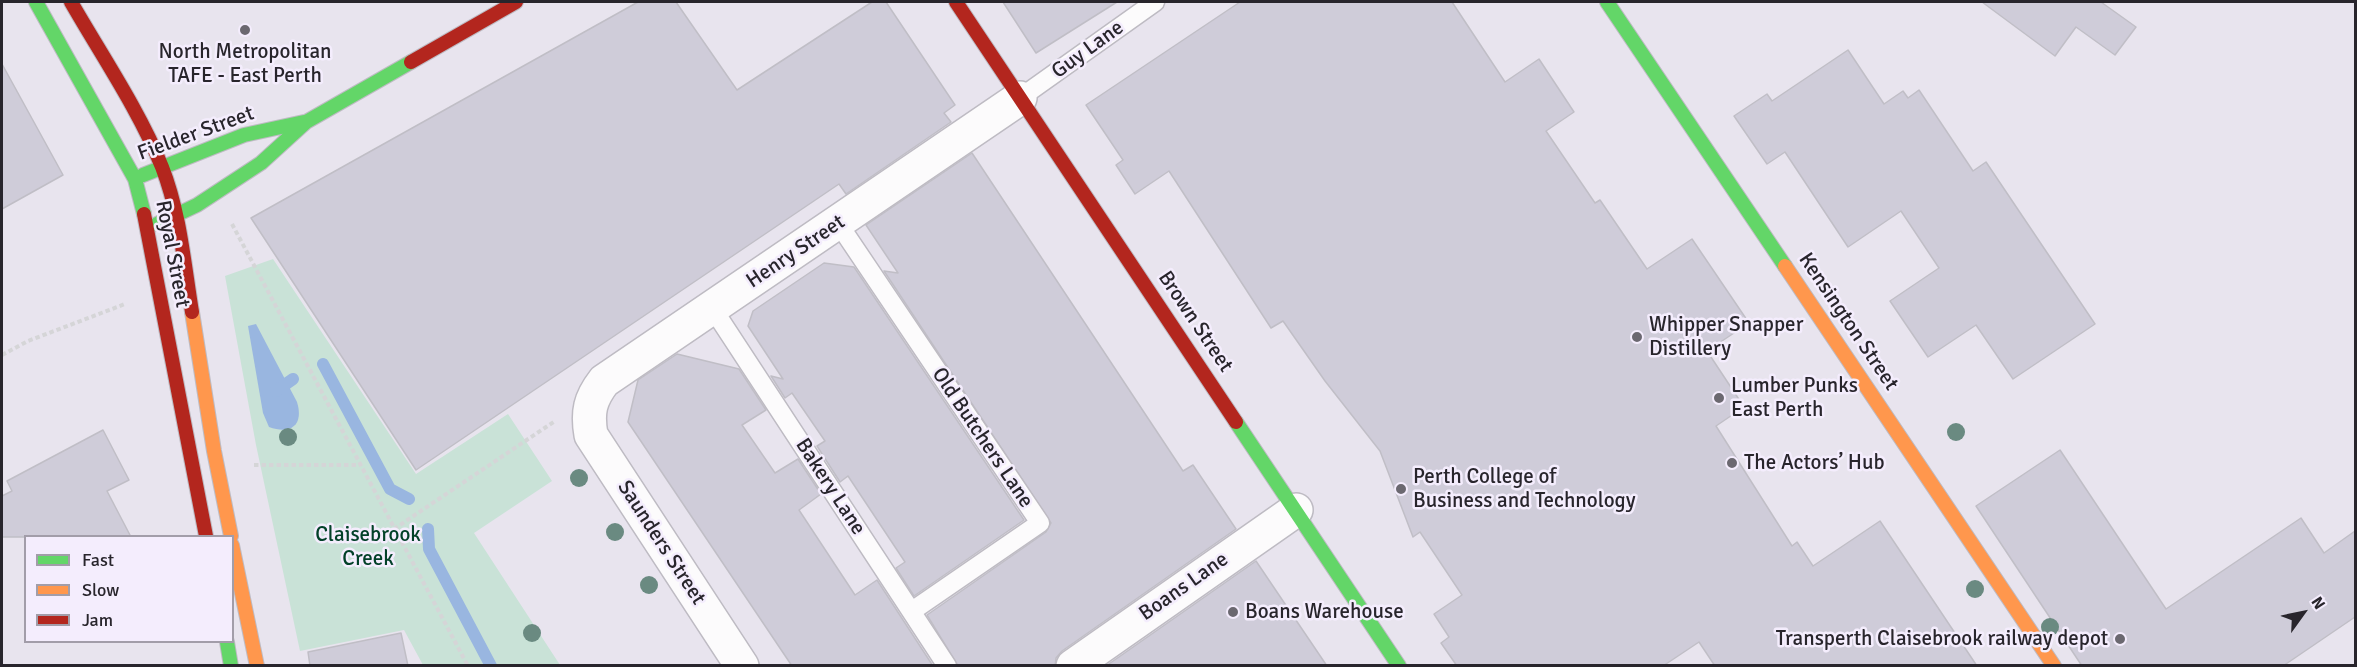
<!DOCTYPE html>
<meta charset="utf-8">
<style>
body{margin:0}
#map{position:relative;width:2357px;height:667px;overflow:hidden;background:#e8e4ee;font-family:Signika,sans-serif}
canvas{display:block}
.frame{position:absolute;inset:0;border:3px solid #28252c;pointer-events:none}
.legend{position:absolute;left:24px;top:535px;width:210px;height:108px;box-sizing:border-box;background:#f4edfd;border:2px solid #a29da9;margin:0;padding:8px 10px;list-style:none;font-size:18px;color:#28252c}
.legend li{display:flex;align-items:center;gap:12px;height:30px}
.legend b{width:30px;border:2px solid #a29da9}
.north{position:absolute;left:2273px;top:583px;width:60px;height:60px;-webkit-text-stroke:4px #f4edfd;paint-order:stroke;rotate:57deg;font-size:16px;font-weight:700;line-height:24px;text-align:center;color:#28252c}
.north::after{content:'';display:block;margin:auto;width:21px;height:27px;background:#28252c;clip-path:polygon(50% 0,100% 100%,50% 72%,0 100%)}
</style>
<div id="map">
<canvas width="2357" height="667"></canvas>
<div class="frame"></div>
<ul class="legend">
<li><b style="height:8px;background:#63d668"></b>Fast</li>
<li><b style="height:8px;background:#ff974d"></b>Slow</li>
<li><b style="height:8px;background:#b3261e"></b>Jam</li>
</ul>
<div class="north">N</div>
</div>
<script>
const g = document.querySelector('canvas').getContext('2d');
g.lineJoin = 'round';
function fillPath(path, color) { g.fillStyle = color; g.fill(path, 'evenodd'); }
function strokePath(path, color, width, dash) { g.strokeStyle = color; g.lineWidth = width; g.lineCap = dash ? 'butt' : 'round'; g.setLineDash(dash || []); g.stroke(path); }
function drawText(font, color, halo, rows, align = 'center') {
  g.font = font + ' Signika,sans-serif'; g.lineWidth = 5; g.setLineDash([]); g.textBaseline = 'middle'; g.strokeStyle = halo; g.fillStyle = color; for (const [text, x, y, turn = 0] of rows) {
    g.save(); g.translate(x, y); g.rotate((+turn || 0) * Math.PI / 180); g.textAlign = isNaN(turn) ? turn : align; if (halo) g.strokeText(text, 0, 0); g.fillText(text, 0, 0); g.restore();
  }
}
fillPath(new Path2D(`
 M 273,259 L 416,474 L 508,414 L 552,481 L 474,533 L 560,665 L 423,665 L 404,630 L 300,651 L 256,445 L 225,276 Z`), '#c9e2d7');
fillPath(new Path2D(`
 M 256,324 L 297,402 C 304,425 291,435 269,427 L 263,413 L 248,326 Z`), '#99b6e0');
strokePath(new Path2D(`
 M 323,364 L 390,489 L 409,499
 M 276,391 L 293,379
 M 428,529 L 429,549 L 491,666`), '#99b6e0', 12);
const building = new Path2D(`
 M 638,2 L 676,2 L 737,90 L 872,2 L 886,2 L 955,105 L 944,113 L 951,122 L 846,194 L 839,184 L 416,470 L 251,218 Z
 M 1003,2 L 1117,2 L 1036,53 Z
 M 1240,2 L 1452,2 L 1505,82 L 1539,59 L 1574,112 L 1546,131 L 1595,203 L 1600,200 L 1647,269 L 1692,239 L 1749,323 L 1707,351 L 1744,407 L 1716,426 L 1792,546 L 1797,542 L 1813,566 L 1880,521 L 1977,666 L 1715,666 L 1699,642 L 1663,666 L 1457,666 L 1441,643 L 1449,637 L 1434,614 L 1462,595 L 1420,532 L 1413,537 L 1380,451 L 1325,381 L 1283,321 L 1271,328 L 1169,171 L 1135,194 L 1116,165 L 1123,160 L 1086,105 Z
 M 1982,2 L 2101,2 L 2136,27 L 2115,55 L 2076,27 L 2055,56 Z
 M 1848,50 L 1884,104 L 1903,91 L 1908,98 L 1919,90 L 1973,171 L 1986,162 L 2095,324 L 2013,379 L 1976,325 L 1928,357 L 1890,301 L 1939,268 L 1901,211 L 1848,247 L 1785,152 L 1767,164 L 1734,116 L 1767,94 L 1772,101 Z
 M 2,64 L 63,175 L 2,209 Z
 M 972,153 L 1183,471 L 1193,465 L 1236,529 L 1062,651 L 1056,658 L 1055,666 L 958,666 L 927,615 L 1046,532 L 1051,523 L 884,271 L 898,273 L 866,225 Z
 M 824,263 L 854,267 L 1024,520 L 914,596 L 896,568 L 905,562 L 848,476 L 840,482 L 817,446 L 825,441 L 792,393 L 785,398 L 771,376 L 783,379 L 748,326 L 753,311 Z
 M 677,354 L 739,369 L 766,410 L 742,425 L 775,473 L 798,459 L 821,494 L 799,510 L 855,595 L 877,580 L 933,666 L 792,666 L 628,422 L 638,380 Z
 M 103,430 L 129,480 L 107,491 L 131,537 L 2,537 L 2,496 L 12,491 L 7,481 Z
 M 2060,450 L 2166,609 L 2301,518 L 2324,553 L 2355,531 L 2355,617 L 2283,666 L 2082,666 L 1976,506 Z
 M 1256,561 L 1327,666 L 1106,666 Z
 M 401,633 L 408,666 L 310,666 L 308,652 Z`);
fillPath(building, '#cfccd9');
strokePath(building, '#c0bec6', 1.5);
const lane = new Path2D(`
 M 1020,98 L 1155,2
 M 838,223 L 1040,523 L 912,611
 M 713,309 L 947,666`);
const street = new Path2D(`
 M 742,666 L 591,435 C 587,412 590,399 604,381 L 1020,98
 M 1073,666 L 1296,510`);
const fast = new Path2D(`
 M 36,2 L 135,179 L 144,214
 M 1607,2 L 1785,266
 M 143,175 L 244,135 L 304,122
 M 157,224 L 197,205 L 261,163 L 306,122 L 411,62
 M 1236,422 L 1399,666
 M 227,642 L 231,666`);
const slow = new Path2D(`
 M 1785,266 L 2054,666
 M 192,312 L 214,451 L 231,536
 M 232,545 L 257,666`);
const jam = new Path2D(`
 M 71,2 C 102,56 139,110 162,167 C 180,213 184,263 192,312
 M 956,2 L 1236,422
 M 411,62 L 516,2
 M 144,214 L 206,536`);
strokePath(lane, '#bebbc3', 21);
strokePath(street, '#bebbc3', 36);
strokePath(fast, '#bebbc3', 16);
strokePath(slow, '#bebbc3', 16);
strokePath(jam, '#bebbc3', 16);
strokePath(new Path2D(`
 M 232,224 L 468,666
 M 2,355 L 28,341 L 125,304
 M 254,465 L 360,465
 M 394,529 L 555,421`), '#d5d5d7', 4, [4.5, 3]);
strokePath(lane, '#fcfbfc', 18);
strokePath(street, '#fcfbfc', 33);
strokePath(fast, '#63d668', 14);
strokePath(slow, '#ff974d', 14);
strokePath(jam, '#b3261e', 14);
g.fillStyle = '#6a8a81';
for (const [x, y] of [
 [1956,432],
 [288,437],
 [579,478],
 [615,532],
 [649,585],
 [1975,589],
 [2050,627],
 [532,633]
]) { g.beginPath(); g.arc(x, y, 9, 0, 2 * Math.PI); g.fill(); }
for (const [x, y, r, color] of [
 [245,30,6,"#6b6870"],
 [1637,337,6,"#6b6870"],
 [1719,398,6,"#6b6870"],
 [1732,463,6,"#6b6870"],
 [1401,489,6,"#6b6870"],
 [1233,612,6,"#6b6870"],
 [2120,639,6,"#6b6870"]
]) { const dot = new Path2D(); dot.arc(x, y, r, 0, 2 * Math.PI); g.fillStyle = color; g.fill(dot); strokePath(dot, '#f4edfd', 2); }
drawText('21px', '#28252c', '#f4edfd', [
 ["Guy Lane",1088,50,-36],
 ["Fielder Street",196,134,-20],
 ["Henry Street",796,252,-34],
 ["Royal Street",172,254,79],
 ["Brown Street",1195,322,56],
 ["Kensington Street",1848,322,56],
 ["Old Butchers Lane",982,438,56],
 ["Bakery Lane",830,487,57],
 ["Saunders Street",661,543,57],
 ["Boans Lane",1184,587,-35]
]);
drawText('21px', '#28252c', '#f4edfd', [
 ["North Metropolitan",245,52,"center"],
 ["TAFE - East Perth",245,76,"center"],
 ["Whipper Snapper",1649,325],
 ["Distillery",1649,349],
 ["Lumber Punks",1731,386],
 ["East Perth",1731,410],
 ["The Actors’ Hub",1744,463],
 ["Perth College of",1413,477],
 ["Business and Technology",1413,501],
 ["Boans Warehouse",1245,612],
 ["Transperth Claisebrook railway depot",2108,639,"right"]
], 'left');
drawText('21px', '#024128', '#f4edfd', [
 ["Claisebrook",368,535],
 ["Creek",368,559]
]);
</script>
